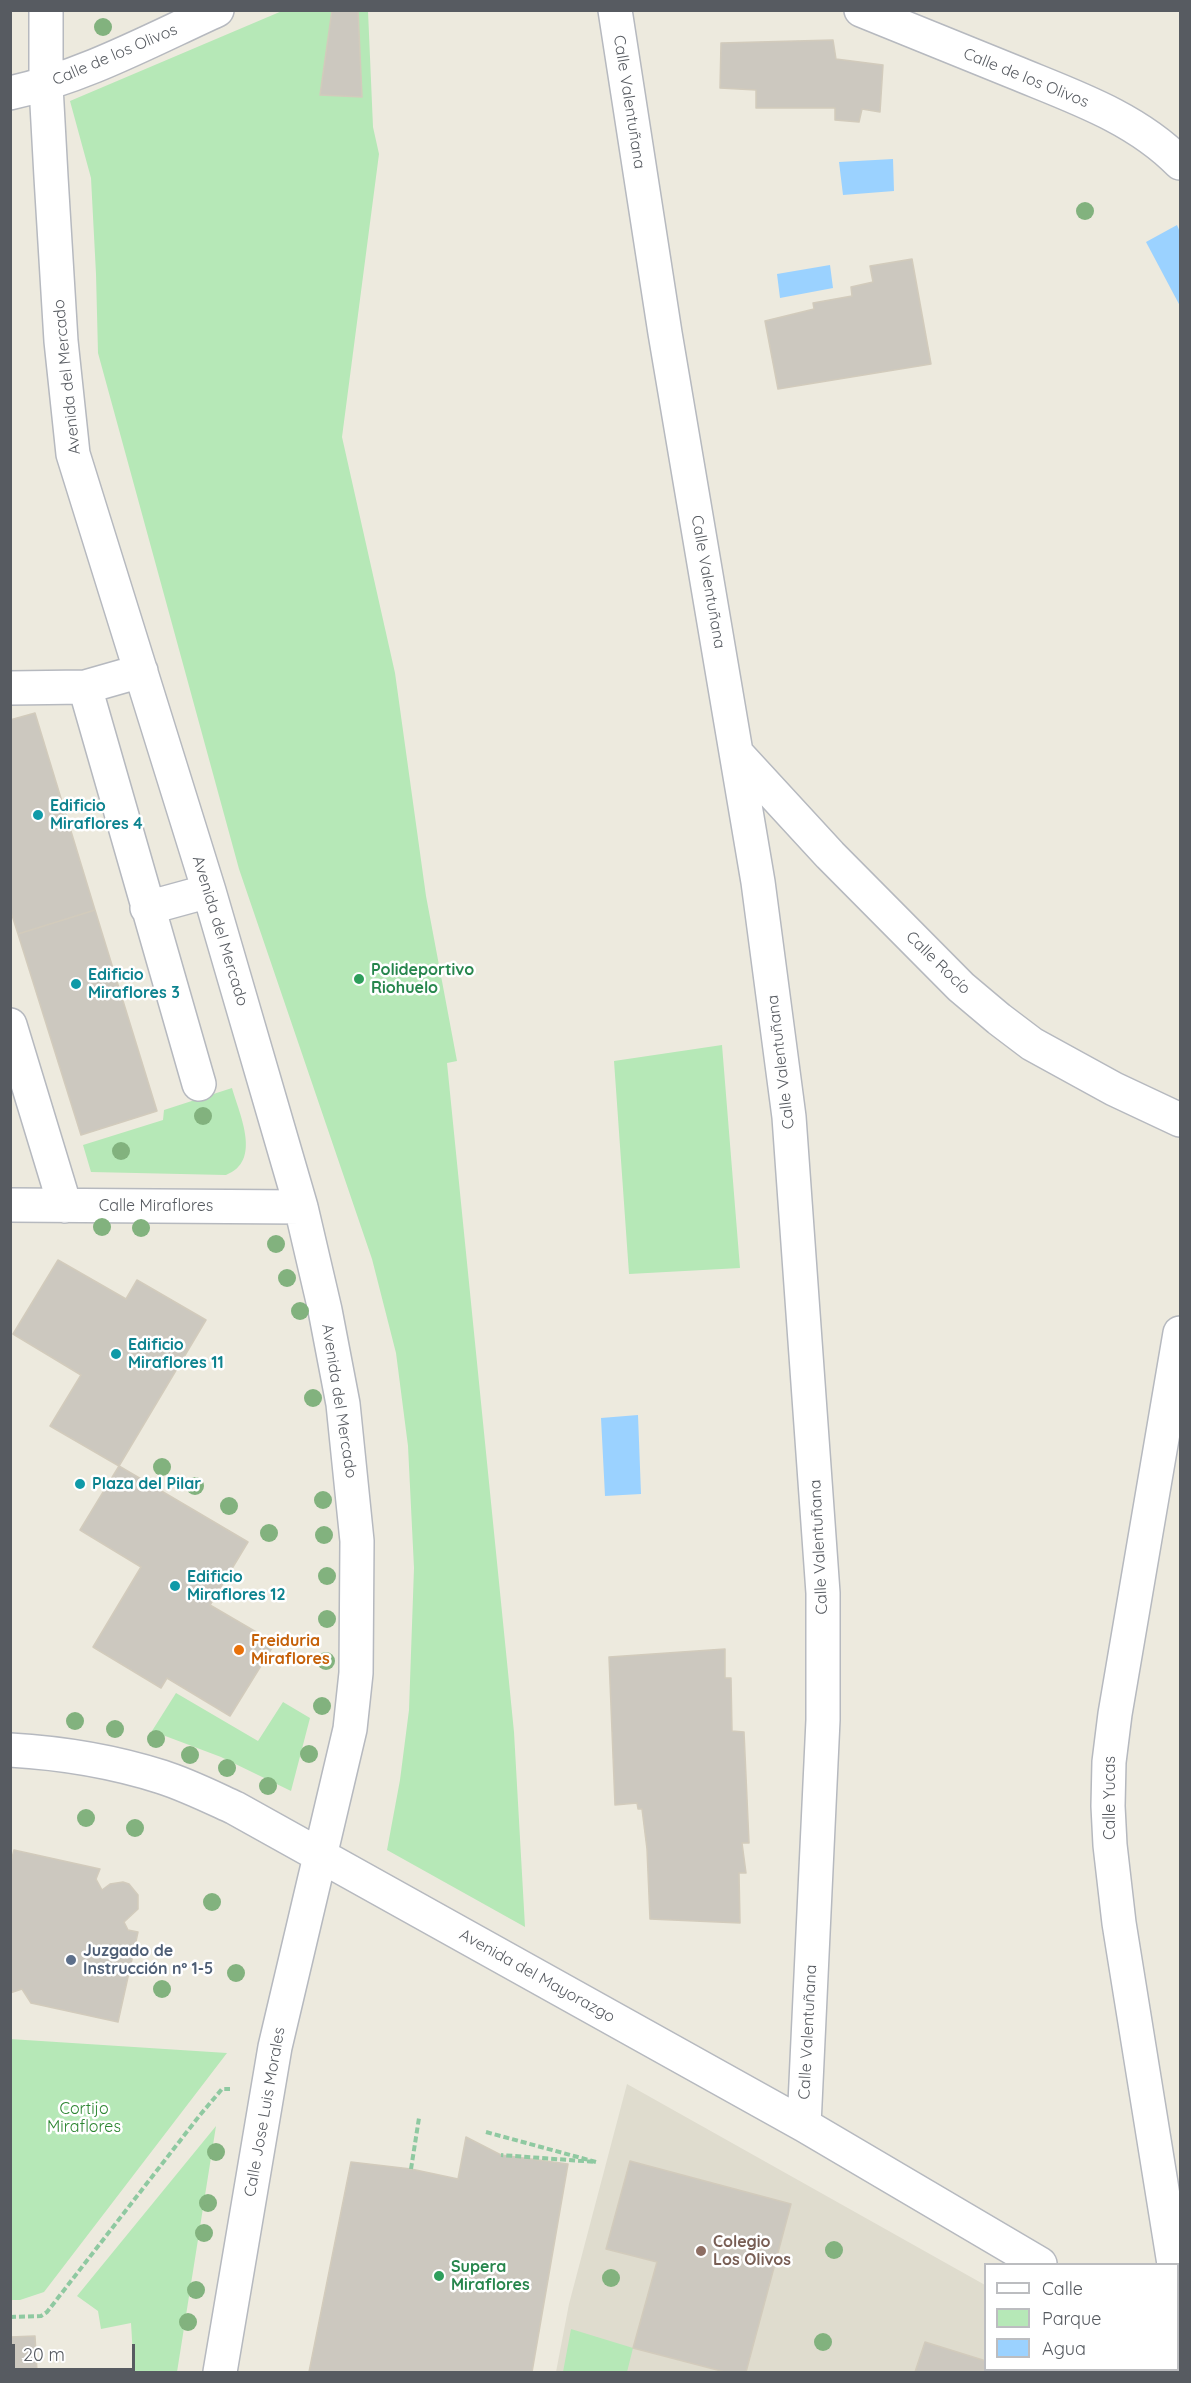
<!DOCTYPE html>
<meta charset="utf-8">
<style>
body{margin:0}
#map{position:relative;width:1191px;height:2383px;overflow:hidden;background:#edeade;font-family:Quicksand,sans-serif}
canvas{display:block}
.frame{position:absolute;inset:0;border:12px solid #575b61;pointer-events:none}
.legend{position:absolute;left:984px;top:2263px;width:195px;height:108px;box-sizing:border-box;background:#fff;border:2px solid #bcbdc0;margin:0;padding:8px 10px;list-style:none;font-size:18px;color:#575b61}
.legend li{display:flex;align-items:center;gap:12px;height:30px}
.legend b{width:30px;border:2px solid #bcbdc0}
.scale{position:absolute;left:12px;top:2344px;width:123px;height:27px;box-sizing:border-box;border:3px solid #575b61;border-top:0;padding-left:8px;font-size:18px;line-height:21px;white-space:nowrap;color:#575b61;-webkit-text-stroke:4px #fff;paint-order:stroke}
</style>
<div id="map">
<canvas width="1191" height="2383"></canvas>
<div class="frame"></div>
<ul class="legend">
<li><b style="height:8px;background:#fff"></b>Calle</li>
<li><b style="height:16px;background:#b6e8b7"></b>Parque</li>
<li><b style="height:16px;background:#9bd2ff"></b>Agua</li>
</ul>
<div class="scale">20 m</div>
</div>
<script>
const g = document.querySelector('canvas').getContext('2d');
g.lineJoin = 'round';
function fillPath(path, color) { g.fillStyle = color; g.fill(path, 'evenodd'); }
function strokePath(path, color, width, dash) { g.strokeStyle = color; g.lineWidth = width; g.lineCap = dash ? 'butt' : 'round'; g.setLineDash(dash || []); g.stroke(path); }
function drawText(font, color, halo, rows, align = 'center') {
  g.font = font + ' Quicksand,sans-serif'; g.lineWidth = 5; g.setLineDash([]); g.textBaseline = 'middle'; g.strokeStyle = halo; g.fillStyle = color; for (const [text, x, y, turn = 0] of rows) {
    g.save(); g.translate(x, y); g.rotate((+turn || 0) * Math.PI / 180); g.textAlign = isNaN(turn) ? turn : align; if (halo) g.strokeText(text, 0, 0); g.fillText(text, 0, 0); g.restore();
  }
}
fillPath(new Path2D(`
 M 627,2084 L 985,2285 L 986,2370 L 1091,2370 L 1093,2372 L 556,2372 L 569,2304 Z`), '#dfdcce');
fillPath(new Path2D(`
 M 282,11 L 368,11 L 373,127 L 379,154 L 342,437 L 395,673 L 426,896 L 457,1061 L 447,1063 L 514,1732 L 525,1927 L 387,1850 L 400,1780 L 409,1710 L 414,1568 L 408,1446 L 396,1353 L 372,1259 L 239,869 L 98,353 L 96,274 L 91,178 L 70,101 Z
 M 722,1045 L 740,1268 L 629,1274 L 614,1061 Z
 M 232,1088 C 240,1116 262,1161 226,1175 L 91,1172 L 83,1145 L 163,1120 L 164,1110 Z
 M 176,1693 L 258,1741 L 283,1702 L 310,1718 L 291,1791 L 221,1757 L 152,1731 Z
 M 10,2039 L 227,2053 L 44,2292 L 20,2300 L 11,2300 Z
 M 216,2126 L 177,2372 L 134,2372 L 131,2323 L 101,2329 L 98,2311 L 77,2296 Z
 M 571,2329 L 633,2348 L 627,2372 L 563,2372 Z`), '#b6e8b7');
fillPath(new Path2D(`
 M 893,159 L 894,191 L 843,195 L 839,162 Z
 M 1177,225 L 1180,232 L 1180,306 L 1146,242 Z
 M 830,265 L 833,288 L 780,298 L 777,274 Z
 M 638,1415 L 641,1494 L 605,1496 L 601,1418 Z`), '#9bd2ff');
const building = new Path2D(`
 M 332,10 L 358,10 L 362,97 L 320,95 Z
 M 833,40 L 836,59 L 883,65 L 880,112 L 862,109 L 859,122 L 835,120 L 835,108 L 756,108 L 756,90 L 720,88 L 721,43 Z
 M 912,259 L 931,364 L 778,389 L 765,321 L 814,309 L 813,303 L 852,296 L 851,287 L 873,282 L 870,266 Z
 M 35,713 L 95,910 L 18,934 L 10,909 L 10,720 Z
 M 95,910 L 157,1111 L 81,1135 L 18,934 Z
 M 58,1260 L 126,1299 L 137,1280 L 206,1320 L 119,1466 L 50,1426 L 81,1375 L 13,1334 Z
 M 119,1466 L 248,1542 L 210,1605 L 275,1643 L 230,1716 L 167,1678 L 161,1688 L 93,1647 L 141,1567 L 80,1530 Z
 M 725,1649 L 725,1678 L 731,1678 L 732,1731 L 744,1732 L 749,1843 L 742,1843 L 746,1873 L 739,1873 L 740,1923 L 650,1919 L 647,1849 L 642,1809 L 638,1809 L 637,1803 L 615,1805 L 609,1657 Z
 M 14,1850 L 100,1869 L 96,1879 L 102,1890 L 110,1884 L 123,1882 L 129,1884 L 138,1895 L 138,1909 L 124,1922 L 128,1930 L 138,1932 L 118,2022 L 31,2003 L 22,1989 L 10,1993 L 10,1866 Z
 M 466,2137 L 501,2155 L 568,2164 L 532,2372 L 309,2372 L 351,2162 L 411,2169 L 458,2179 Z
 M 630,2161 L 791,2204 L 746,2372 L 725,2372 L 633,2348 L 657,2262 L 606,2249 Z
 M 35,2336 L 37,2372 L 10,2372 L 10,2337 Z
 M 925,2342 L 986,2361 L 986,2370 L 1011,2370 L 1021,2372 L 915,2372 Z`);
fillPath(building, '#ccc8bf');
strokePath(building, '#d2cbbc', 1.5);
const minor = new Path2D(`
 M 46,10 L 46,86 L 51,177 L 61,341 L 73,454 L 209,891 L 301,1207 L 325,1310 L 343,1404 L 357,1541 L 356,1673 L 350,1729 L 275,2047 L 220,2372
 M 615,10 L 665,333 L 758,882 L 789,1117 L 823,1593 L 823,1720 L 804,2125
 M 861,10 C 912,31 963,51 1014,72 C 1072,96 1135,117 1180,163
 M 10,93 C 83,77 149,41 217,10
 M 85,687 L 199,1084
 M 10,688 L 85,687 L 141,671
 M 737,754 L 830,855 L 961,987 L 999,1019 L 1032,1044 L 1114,1089 L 1180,1120
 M 147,908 L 209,891
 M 10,1025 L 65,1206
 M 10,1205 L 301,1207
 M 10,1750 C 62,1753 112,1761 162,1777 C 187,1785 211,1797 235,1808 L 804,2125 L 1040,2264
 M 1174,2264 L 1119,1923 L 1110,1845 L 1108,1806 L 1109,1762 L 1115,1714 L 1180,1333
 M 1178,2288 L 1180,2306
 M 1133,2370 L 1134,2372`);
strokePath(minor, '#b6b9bf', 36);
strokePath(new Path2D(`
 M 486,2132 L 596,2162 L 501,2155
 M 411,2169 L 419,2118
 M 10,2317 L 41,2316 L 47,2312 L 200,2115 L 222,2089 L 230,2089`), '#8fc9a1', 4, [6, 3]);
strokePath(minor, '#fff', 33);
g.fillStyle = '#82b27e';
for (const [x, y] of [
 [103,27],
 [1085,211],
 [203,1116],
 [121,1151],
 [102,1227],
 [141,1228],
 [276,1244],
 [287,1278],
 [300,1311],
 [313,1398],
 [162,1467],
 [195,1486],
 [323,1500],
 [229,1506],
 [269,1533],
 [324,1535],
 [327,1576],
 [327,1619],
 [326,1661],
 [322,1706],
 [75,1721],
 [115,1729],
 [156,1739],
 [309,1754],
 [190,1755],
 [227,1768],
 [268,1786],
 [86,1818],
 [135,1828],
 [212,1902],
 [236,1973],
 [162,1989],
 [216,2152],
 [208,2203],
 [204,2233],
 [834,2250],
 [611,2278],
 [196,2290],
 [188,2322],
 [823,2342]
]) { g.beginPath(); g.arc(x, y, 9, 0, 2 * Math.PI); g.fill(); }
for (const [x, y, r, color] of [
 [38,815,6,"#0f9aa8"],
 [359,979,6,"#2e9e5b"],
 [76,984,6,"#0f9aa8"],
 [116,1354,6,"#0f9aa8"],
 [80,1484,6,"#0f9aa8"],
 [175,1586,6,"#0f9aa8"],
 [239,1650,6,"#e8710a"],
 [71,1960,6,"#5c6f8a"],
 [701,2251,6,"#8d6e63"],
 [439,2276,6,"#2e9e5b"]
]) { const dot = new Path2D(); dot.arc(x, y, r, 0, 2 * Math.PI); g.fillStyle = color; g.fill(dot); strokePath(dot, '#fff', 2); }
drawText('16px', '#575b61', '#fff', [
 ["Calle de los Olivos",115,55,-23],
 ["Calle de los Olivos",1026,78,22],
 ["Calle Valentuñana",629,102,81],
 ["Avenida del Mercado",67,377,-96],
 ["Calle Valentuñana",708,582,80],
 ["Avenida del Mercado",220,931,73],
 ["Calle Rocío",938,963,44],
 ["Calle Valentuñana",781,1062,-97],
 ["Calle Miraflores",156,1206],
 ["Avenida del Mercado",339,1401,81],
 ["Calle Valentuñana",819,1547,-93],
 ["Calle Yucas",1110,1798,-90],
 ["Avenida del Mayorazgo",537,1976,29],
 ["Calle Valentuñana",808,2032,-87],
 ["Calle Jose Luis Morales",265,2112,-80]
]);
drawText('bold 16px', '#0d838f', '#fff', [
 ["Edificio",50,806],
 ["Miraflores 4",50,824],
 ["Edificio",88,975],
 ["Miraflores 3",88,993],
 ["Edificio",128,1345],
 ["Miraflores 11",128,1363],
 ["Plaza del Pilar",92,1484],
 ["Edificio",187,1577],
 ["Miraflores 12",187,1595]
], 'left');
drawText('bold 16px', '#27864d', '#fff', [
 ["Polideportivo",371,970],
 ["Riohuelo",371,988],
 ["Supera",451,2267],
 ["Miraflores",451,2285]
], 'left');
drawText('bold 16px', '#c56008', '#fff', [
 ["Freiduria",251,1641],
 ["Miraflores",251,1659]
], 'left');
drawText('bold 16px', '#4e5e75', '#fff', [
 ["Juzgado de",83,1951],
 ["Instrucción nº 1-5",83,1969]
], 'left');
drawText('16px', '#2b8530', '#fff', [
 ["Cortijo",84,2109],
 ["Miraflores",84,2127]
]);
drawText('bold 16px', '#785e54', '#fff', [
 ["Colegio",713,2242],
 ["Los Olivos",713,2260]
], 'left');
</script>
